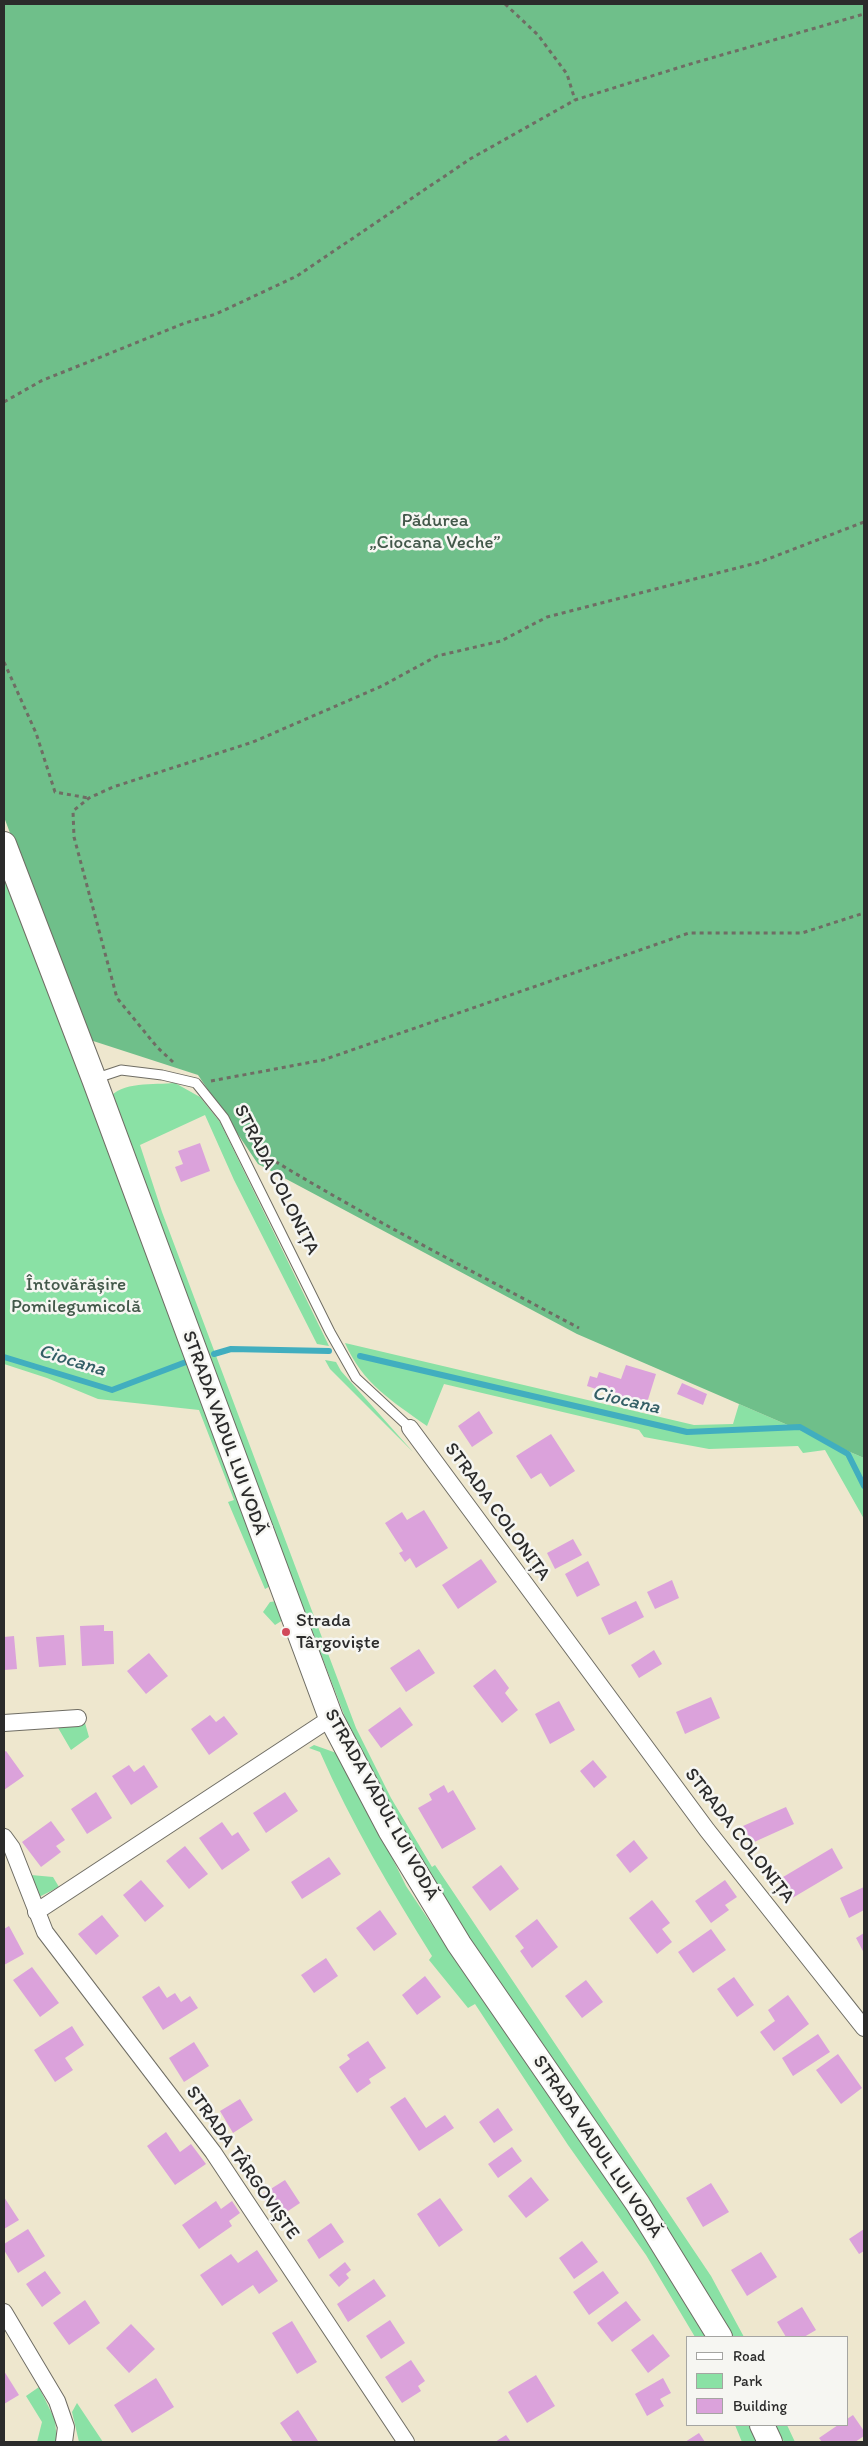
<!DOCTYPE html>
<meta charset="utf-8">
<style>
body{margin:0}
#map{position:relative;width:868px;height:2446px;overflow:hidden;background:#eee7ce;font-family:Itim,sans-serif}
canvas{display:block}
.frame{position:absolute;inset:0;border:5px solid #2b2b2b;pointer-events:none}
.legend{position:absolute;left:686px;top:2336px;width:162px;height:90px;box-sizing:border-box;background:#f6f6f2;border:1px solid #a5a5a2;margin:0;padding:6px 9px;list-style:none;font-size:15px;color:#2b2b2b}
.legend li{display:flex;align-items:center;gap:10px;height:25px}
.legend b{width:25px;border:1px solid #a5a5a2}
</style>
<div id="map">
<canvas width="868" height="2446"></canvas>
<div class="frame"></div>
<ul class="legend">
<li><b style="height:6px;background:#fff"></b>Road</li>
<li><b style="height:14px;background:#8ae1a5"></b>Park</li>
<li><b style="height:14px;background:#dba2db"></b>Building</li>
</ul>
</div>
<script>
const g = document.querySelector('canvas').getContext('2d');
g.lineJoin = 'round';
function fillPath(path, color) { g.fillStyle = color; g.fill(path, 'evenodd'); }
function strokePath(path, color, width, dash) { g.strokeStyle = color; g.lineWidth = width; g.lineCap = dash ? 'butt' : 'round'; g.setLineDash(dash || []); g.stroke(path); }
function drawText(font, color, halo, rows, align = 'center') {
  g.font = font + ' Itim,sans-serif'; g.lineWidth = 5; g.setLineDash([]); g.textBaseline = 'middle'; g.strokeStyle = halo; g.fillStyle = color; for (const [text, x, y, turn = 0] of rows) {
    g.save(); g.translate(x, y); g.rotate((+turn || 0) * Math.PI / 180); g.textAlign = isNaN(turn) ? turn : align; if (halo) g.strokeText(text, 0, 0); g.fillText(text, 0, 0); g.restore();
  }
}
fillPath(new Path2D(`
 M 4,867 L 274,1584 L 265,1589 L 228,1502 L 234,1500 L 199,1410 L 98,1399 L 47,1378 L 4,1364 Z
 M 175,1083 L 200,1097 L 220,1122 L 329,1346 L 317,1344 L 234,1180 L 205,1115 L 140,1145 L 162,1212 L 356,1728 L 391,1798 L 432,1867 L 435,1865 L 711,2276 L 744,2337 L 734,2337 L 635,2181 L 494,1980 L 386,1804 L 348,1725 L 109,1099 C 120,1081 155,1085 175,1083 Z
 M 345,1343 L 694,1425 L 733,1424 L 739,1404 L 864,1458 L 864,1519 L 825,1450 L 803,1453 L 798,1446 L 709,1449 L 644,1437 L 639,1430 L 444,1384 L 427,1426 C 392,1401 363,1384 345,1343 Z
 M 325,1360 L 336,1362 L 341,1371 L 413,1452 L 330,1369 Z
 M 277,1601 L 283,1620 L 275,1625 L 263,1612 L 270,1602 Z
 M 85,1723 L 89,1737 L 71,1750 L 57,1726 Z
 M 314,1745 L 342,1755 L 406,1886 L 481,1998 L 594,2153 L 710,2337 L 695,2337 L 646,2255 L 568,2145 L 475,2004 L 468,2008 L 429,1960 L 432,1956 C 391,1890 351,1823 320,1752 L 309,1748 Z
 M 31,1875 L 53,1877 L 59,1887 L 37,1898 Z
 M 39,2387 L 55,2420 L 57,2442 L 37,2442 L 42,2422 L 26,2396 Z
 M 77,2403 L 103,2442 L 79,2442 L 72,2412 Z
 M 735,2425 L 754,2425 L 762,2442 L 742,2442 Z
 M 775,2425 L 787,2425 L 795,2442 L 784,2442 Z`), '#8ae1a5');
fillPath(new Path2D(`
 M 4,4 L 864,4 L 864,1458 L 577,1334 L 258,1164 L 198,1075 L 87,1039 L 4,817 Z`), '#6fbf8a');
strokePath(new Path2D(`
 M 214,1354 L 231,1349 L 329,1351
 M 360,1356 L 687,1432 L 800,1427 L 848,1454 L 864,1486
 M 4,1357 L 112,1390 L 186,1362`), '#41aebf', 6);
fillPath(new Path2D(`
 M 200,1143 L 210,1171 L 181,1182 L 175,1167 L 183,1164 L 178,1151 Z
 M 626,1365 L 656,1374 L 646,1406 L 587,1386 L 590,1376 L 597,1378 L 599,1372 L 621,1379 Z
 M 682,1383 L 707,1394 L 703,1405 L 677,1394 Z
 M 479,1411 L 493,1433 L 472,1447 L 458,1426 Z
 M 551,1434 L 575,1471 L 550,1487 L 541,1473 L 531,1479 L 516,1456 Z
 M 424,1510 L 448,1548 L 416,1568 L 410,1558 L 405,1562 L 399,1553 L 403,1551 L 385,1523 L 402,1512 L 407,1520 Z
 M 573,1539 L 582,1555 L 555,1569 L 547,1553 Z
 M 481,1559 L 497,1582 L 458,1609 L 442,1585 Z
 M 588,1561 L 600,1585 L 577,1597 L 565,1574 Z
 M 672,1580 L 679,1598 L 655,1609 L 647,1592 Z
 M 636,1601 L 644,1617 L 609,1635 L 601,1618 Z
 M 104,1625 L 104,1631 L 113,1631 L 114,1664 L 82,1666 L 80,1626 Z
 M 64,1635 L 66,1665 L 39,1667 L 36,1637 Z
 M 14,1636 L 17,1669 L 4,1670 L 4,1637 Z
 M 419,1649 L 435,1673 L 406,1692 L 390,1668 Z
 M 654,1650 L 662,1664 L 639,1678 L 631,1665 Z
 M 149,1653 L 168,1676 L 146,1694 L 127,1671 Z
 M 495,1669 L 509,1688 L 505,1693 L 518,1710 L 502,1723 L 473,1686 Z
 M 711,1697 L 720,1718 L 685,1734 L 676,1712 Z
 M 559,1701 L 575,1730 L 550,1744 L 535,1714 Z
 M 400,1707 L 413,1725 L 381,1748 L 368,1730 Z
 M 210,1715 L 216,1722 L 224,1716 L 238,1734 L 209,1755 L 191,1729 Z
 M 6,1751 L 24,1776 L 4,1790 L 4,1752 Z
 M 593,1760 L 607,1777 L 594,1788 L 580,1771 Z
 M 129,1765 L 134,1772 L 144,1765 L 158,1787 L 131,1805 L 112,1776 Z
 M 444,1785 L 448,1793 L 453,1790 L 476,1829 L 442,1849 L 418,1808 L 432,1800 L 429,1794 Z
 M 96,1792 L 112,1818 L 87,1834 L 71,1809 Z
 M 285,1792 L 298,1811 L 266,1833 L 253,1813 Z
 M 786,1807 L 794,1824 L 752,1843 L 743,1826 Z
 M 51,1821 L 65,1840 L 56,1846 L 61,1852 L 41,1867 L 22,1842 Z
 M 222,1822 L 232,1836 L 238,1832 L 250,1850 L 222,1870 L 199,1838 Z
 M 634,1840 L 648,1858 L 630,1873 L 616,1855 Z
 M 185,1846 L 208,1874 L 189,1889 L 166,1861 Z
 M 832,1848 L 843,1868 L 789,1900 L 778,1880 Z
 M 329,1857 L 341,1874 L 302,1899 L 291,1882 Z
 M 501,1865 L 519,1889 L 490,1911 L 472,1887 Z
 M 141,1880 L 164,1906 L 145,1922 L 123,1895 Z
 M 725,1880 L 737,1897 L 725,1905 L 729,1910 L 711,1923 L 695,1901 Z
 M 864,1887 L 864,1910 L 849,1918 L 840,1898 Z
 M 652,1900 L 670,1923 L 662,1929 L 672,1942 L 657,1954 L 629,1918 Z
 M 380,1910 L 397,1934 L 374,1951 L 356,1928 Z
 M 102,1915 L 119,1936 L 96,1955 L 78,1934 Z
 M 537,1919 L 558,1947 L 532,1968 L 520,1951 L 524,1948 L 515,1936 Z
 M 9,1926 L 24,1954 L 4,1965 L 4,1929 Z
 M 711,1929 L 726,1950 L 693,1973 L 678,1952 Z
 M 864,1933 L 864,1953 L 856,1938 Z
 M 326,1958 L 338,1976 L 314,1993 L 301,1975 Z
 M 32,1967 L 59,2003 L 40,2017 L 13,1980 Z
 M 425,1976 L 441,1997 L 417,2015 L 402,1995 Z
 M 734,1977 L 754,2005 L 737,2017 L 717,1989 Z
 M 586,1980 L 603,2002 L 582,2018 L 565,1996 Z
 M 159,1986 L 167,1998 L 175,1993 L 181,2002 L 190,1996 L 198,2008 L 163,2030 L 142,1997 Z
 M 788,1995 L 809,2024 L 774,2051 L 760,2032 L 775,2021 L 768,2010 Z
 M 72,2026 L 84,2045 L 65,2058 L 73,2070 L 55,2082 L 34,2050 Z
 M 818,2034 L 830,2052 L 793,2076 L 782,2058 Z
 M 368,2041 L 386,2068 L 369,2079 L 371,2083 L 357,2093 L 339,2067 L 350,2059 L 347,2055 Z
 M 194,2042 L 209,2066 L 184,2082 L 169,2058 Z
 M 838,2054 L 862,2088 L 841,2104 L 816,2070 Z
 M 405,2097 L 426,2128 L 445,2115 L 454,2128 L 419,2151 L 390,2107 Z
 M 240,2099 L 253,2120 L 233,2133 L 220,2111 Z
 M 498,2108 L 513,2130 L 494,2143 L 479,2122 Z
 M 166,2132 L 180,2152 L 191,2144 L 206,2164 L 175,2185 L 147,2146 Z
 M 512,2147 L 522,2161 L 498,2178 L 488,2164 Z
 M 531,2177 L 549,2200 L 526,2218 L 508,2196 Z
 M 285,2180 L 300,2203 L 276,2219 L 261,2195 Z
 M 711,2183 L 729,2212 L 703,2227 L 686,2198 Z
 M 4,2197 L 19,2220 L 4,2229 Z
 M 440,2198 L 463,2230 L 439,2247 L 417,2214 Z
 M 216,2201 L 221,2209 L 232,2201 L 240,2213 L 229,2221 L 232,2226 L 199,2249 L 182,2225 Z
 M 331,2223 L 344,2242 L 319,2259 L 307,2240 Z
 M 28,2229 L 45,2256 L 18,2273 L 4,2250 L 4,2244 Z
 M 864,2229 L 864,2251 L 859,2254 L 849,2239 Z
 M 582,2241 L 598,2262 L 574,2279 L 559,2258 Z
 M 257,2250 L 278,2281 L 259,2294 L 253,2285 L 222,2306 L 200,2275 L 231,2254 L 238,2263 Z
 M 761,2252 L 777,2277 L 747,2296 L 731,2270 Z
 M 345,2262 L 351,2270 L 346,2274 L 349,2278 L 339,2287 L 329,2275 Z
 M 45,2271 L 61,2293 L 42,2307 L 26,2284 Z
 M 603,2271 L 619,2293 L 589,2315 L 573,2292 Z
 M 374,2279 L 386,2296 L 348,2322 L 337,2304 Z
 M 85,2300 L 100,2323 L 69,2345 L 53,2323 Z
 M 626,2301 L 641,2320 L 612,2342 L 597,2323 Z
 M 802,2307 L 816,2330 L 804,2337 L 786,2337 L 777,2322 Z
 M 390,2320 L 405,2343 L 381,2359 L 366,2336 Z
 M 292,2321 L 317,2362 L 297,2374 L 272,2333 Z
 M 131,2324 L 155,2349 L 129,2373 L 106,2348 Z
 M 653,2334 L 670,2356 L 648,2373 L 631,2350 Z
 M 411,2360 L 425,2381 L 418,2386 L 421,2391 L 402,2403 L 385,2377 Z
 M 4,2371 L 19,2395 L 4,2404 Z
 M 536,2375 L 555,2406 L 527,2423 L 508,2392 Z
 M 156,2378 L 174,2407 L 132,2433 L 114,2405 Z
 M 663,2378 L 671,2393 L 660,2399 L 664,2406 L 647,2416 L 635,2394 Z
 M 298,2410 L 318,2441 L 316,2442 L 293,2442 L 280,2423 Z
 M 853,2415 L 864,2431 L 864,2436 L 855,2442 L 822,2442 L 819,2438 L 838,2425 L 847,2425 L 847,2419 Z
 M 699,2433 L 705,2442 L 685,2442 Z
 M 506,2435 L 511,2442 L 495,2442 Z`), '#dba2db');
const lane = new Path2D(`
 M 94,1079 L 121,1070 L 162,1075 L 196,1083 L 224,1118 L 330,1332 L 356,1378 L 410,1428`);
const street = new Path2D(`
 M 410,1428 L 707,1830 L 864,2028
 M 4,1723 L 78,1718
 M 4,1837 L 12,1848 L 45,1932 L 213,2152 L 406,2442
 M 36,1912 L 331,1718
 M 4,2312 L 57,2401 L 66,2427 L 64,2442`);
const secondary = new Path2D(`
 M 4,844 L 94,1079 L 331,1718 L 390,1830 L 459,1944 L 638,2204 L 720,2337
 M 762,2425 L 770,2442`);
strokePath(lane, '#6f6d64', 11);
strokePath(street, '#6f6d64', 18);
strokePath(secondary, '#6f6d64', 26);
strokePath(new Path2D(`
 M 505,4 L 538,35 L 567,74 L 575,100
 M 4,402 L 41,381 L 185,323 L 216,314 L 297,276 L 470,159 L 575,100 L 687,65 L 864,14
 M 4,662 L 36,733 L 55,792 L 88,798
 M 173,1062 L 157,1047 L 117,998 L 74,837 L 73,811 L 89,798 L 113,787 L 253,742 L 382,686 L 437,656 L 501,641 L 547,617 L 760,562 L 864,522
 M 211,1081 L 323,1060 L 689,933 L 802,933 L 864,913
 M 255,1149 C 360,1214 470,1270 579,1328`), '#6f6d64', 3, [4, 4]);
strokePath(lane, '#fff', 9);
strokePath(street, '#fff', 16);
strokePath(secondary, '#fff', 24);
for (const [x, y, r, color] of [
 [286,1632,5,"#d1495b"]
]) { const dot = new Path2D(); dot.arc(x, y, r, 0, 2 * Math.PI); g.fillStyle = color; g.fill(dot); strokePath(dot, '#f6f6f2', 2); }
drawText('19px', '#43584a', '#f6f6f2', [
 ["Pădurea",435,521],
 ["„Ciocana Veche”",435,543],
 ["Întovărășire",76,1285],
 ["Pomilegumicolă",76,1307]
]);
drawText('19px', '#2b2b2b', '#f6f6f2', [
 ["STRADA COLONIȚA",276,1180,63],
 ["STRADA VADUL LUI VODĂ",224,1433,70],
 ["STRADA COLONIȚA",497,1512,54],
 ["STRADA VADUL LUI VODĂ",381,1805,61],
 ["STRADA COLONIȚA",739,1836,52],
 ["STRADA VADUL LUI VODĂ",597,2147,56],
 ["STRADA TÂRGOVIȘTE",242,2163,55]
]);
drawText('19px', '#2b2b2b', '#f6f6f2', [
 ["Strada",296,1621],
 ["Târgoviște",296,1643]
], 'left');
drawText('italic 20px', '#345f66', '#f6f6f2', [
 ["Ciocana",72,1361,17],
 ["Ciocana",626,1401,13]
]);
</script>
